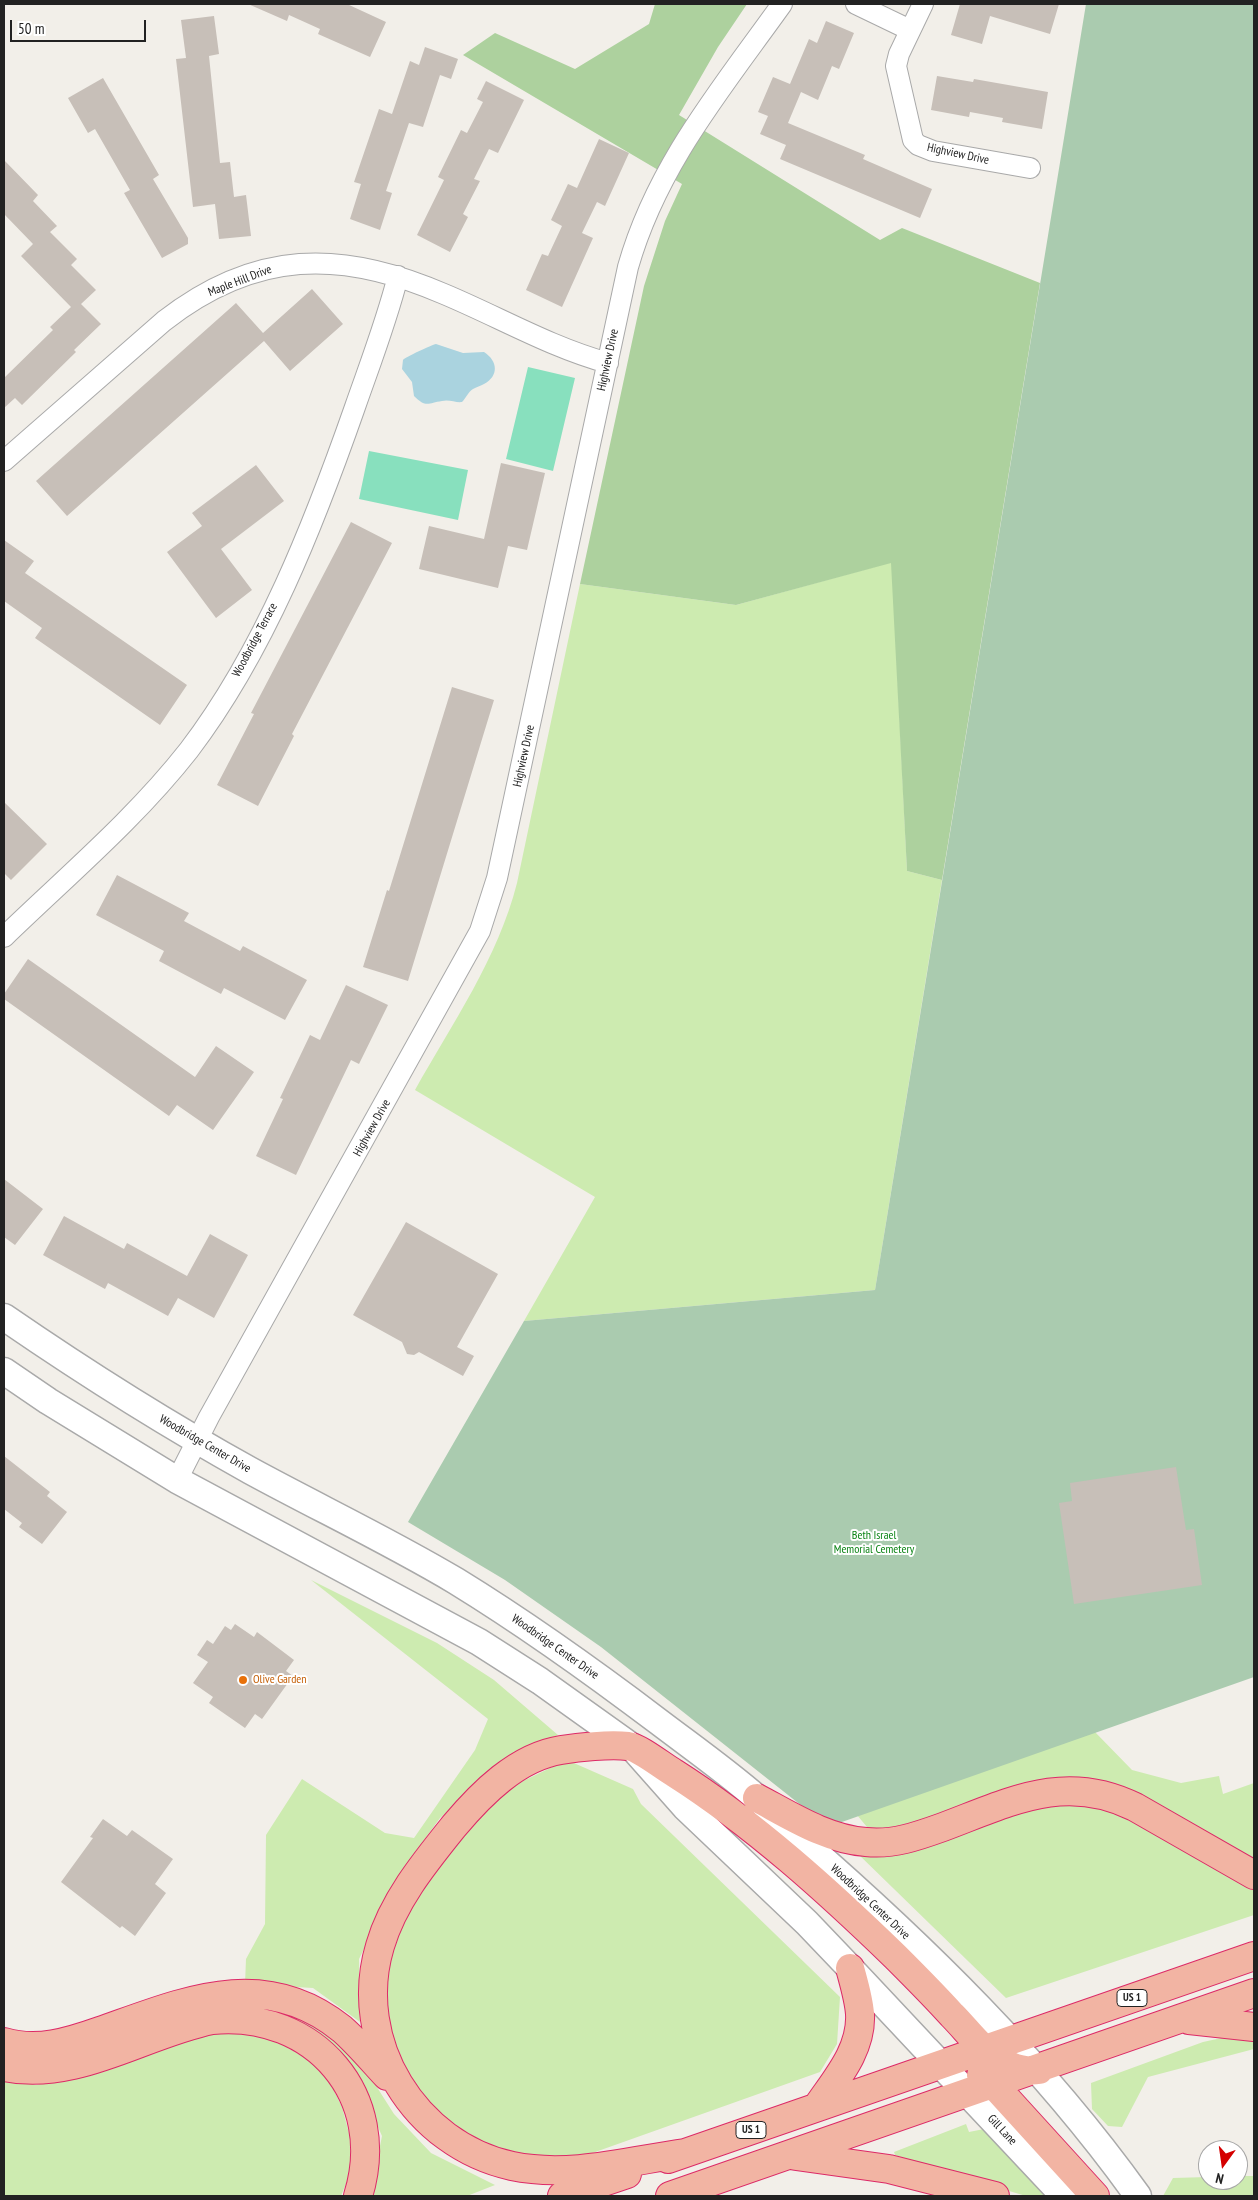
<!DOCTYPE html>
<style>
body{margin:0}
#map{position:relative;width:1258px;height:2200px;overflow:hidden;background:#f2efe9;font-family:"PT Sans Narrow",sans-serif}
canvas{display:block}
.frame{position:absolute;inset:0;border:5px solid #222;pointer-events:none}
.north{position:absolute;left:1198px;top:2140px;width:50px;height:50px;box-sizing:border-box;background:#fff;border:1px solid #a7a7a7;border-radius:50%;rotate:194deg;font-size:14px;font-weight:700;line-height:20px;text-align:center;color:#222}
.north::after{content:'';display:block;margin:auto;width:18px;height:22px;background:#d40000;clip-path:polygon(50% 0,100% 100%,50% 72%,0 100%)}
.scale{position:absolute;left:10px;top:20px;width:136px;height:22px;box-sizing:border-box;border:2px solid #222;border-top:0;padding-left:6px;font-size:15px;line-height:18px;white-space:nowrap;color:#222;-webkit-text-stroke:4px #fff;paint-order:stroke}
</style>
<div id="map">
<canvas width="1258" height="2200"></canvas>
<div class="frame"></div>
<div class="north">N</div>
<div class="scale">50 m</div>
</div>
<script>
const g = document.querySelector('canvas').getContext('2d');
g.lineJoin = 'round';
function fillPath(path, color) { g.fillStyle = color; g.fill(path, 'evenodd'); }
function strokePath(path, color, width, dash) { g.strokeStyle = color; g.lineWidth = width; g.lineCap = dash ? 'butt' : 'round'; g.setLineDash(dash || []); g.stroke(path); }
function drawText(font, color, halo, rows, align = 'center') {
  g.font = font + ' "PT Sans Narrow",sans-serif'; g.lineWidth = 4; g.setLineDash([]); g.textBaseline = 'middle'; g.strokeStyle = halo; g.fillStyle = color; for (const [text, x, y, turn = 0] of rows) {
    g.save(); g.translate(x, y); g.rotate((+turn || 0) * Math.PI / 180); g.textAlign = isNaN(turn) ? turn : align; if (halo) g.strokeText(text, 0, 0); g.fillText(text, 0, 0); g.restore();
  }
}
fillPath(new Path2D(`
 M 892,562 L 907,871 L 942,880 L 875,1290 L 524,1321 L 595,1197 L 415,1090 C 452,1024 498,958 517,883 L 580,584 L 736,605 Z
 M 311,1580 L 437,1643 L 494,1680 L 558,1735 L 515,1753 L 440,1818 L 406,1865 L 359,1959 L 360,2022 L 313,1988 L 245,1984 L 246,1959 L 265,1924 L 266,1835 L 302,1779 L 385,1833 L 414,1838 L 475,1750 L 488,1719 Z
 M 1095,1732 L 1132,1770 L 1181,1783 L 1219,1776 L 1223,1794 L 1254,1783 L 1254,1860 L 1112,1788 L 980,1804 L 872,1833 L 857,1815 Z
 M 567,1760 L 633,1789 L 641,1804 L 840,1997 L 837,2044 L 820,2072 L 570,2161 L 510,2158 L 449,2129 L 403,2079 L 382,2016 L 392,1935 L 428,1875 L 500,1792 Z
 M 1058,1799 L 1104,1803 L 1254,1888 L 1254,1915 L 1006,1998 L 856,1852 Z
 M 252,2002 L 317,2023 L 359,2059 L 394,2114 L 431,2153 L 495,2185 L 467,2196 L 370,2196 L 382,2136 L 362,2091 L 213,2004 Z
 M 225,2029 L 268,2033 L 302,2052 L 329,2080 L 342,2107 L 356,2159 L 341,2196 L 4,2196 L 4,2076 L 36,2085 L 105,2067 L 182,2039 Z
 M 1226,2037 L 1254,2038 L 1254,2049 L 1148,2077 L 1122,2127 L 1108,2126 L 1092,2109 L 1091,2083 L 1203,2042 Z
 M 966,2124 L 969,2132 L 984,2129 L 1050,2196 L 1026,2196 L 915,2163 L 895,2155 L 894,2152 Z
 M 1238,2176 L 1254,2176 L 1254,2196 L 1163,2196 L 1173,2178 L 1208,2177 L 1208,2180 L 1238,2180 Z`), '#cdebb0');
fillPath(new Path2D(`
 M 655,4 L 747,4 L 718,47 L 679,115 L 880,240 L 902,228 L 1040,283 L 942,880 L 907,871 L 891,563 L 736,605 L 580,584 L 644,286 L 665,221 L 682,184 L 463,55 L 495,33 L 575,69 L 649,24 Z`), '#add19e');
fillPath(new Path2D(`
 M 1086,4 L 1254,4 L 1254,1677 L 839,1823 L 807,1810 L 601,1647 L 505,1580 L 408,1522 L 524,1321 L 875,1290 Z`), '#aacbaf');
fillPath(new Path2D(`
 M 528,367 L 575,378 L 553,471 L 506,459 Z
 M 369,451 L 468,470 L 458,520 L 359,499 Z`), '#88e0be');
fillPath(new Path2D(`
 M 436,344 L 463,353 L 484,352 C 498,361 499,376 484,384 C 481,386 476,387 473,389 C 468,392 466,398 462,402 C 456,403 449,399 442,401 C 428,403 426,408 414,396 L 412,382 L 402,369 L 403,360 C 405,357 432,345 436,344 Z`), '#aad3df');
fillPath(new Path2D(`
 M 248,4 L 347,4 L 386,22 L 370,57 L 318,34 L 320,29 L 289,15 L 287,21 Z
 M 960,4 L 1059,4 L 1050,34 L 990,16 L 982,44 L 951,35 Z
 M 214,16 L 219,54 L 209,56 L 220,163 L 230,162 L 234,197 L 246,195 L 251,236 L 219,239 L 215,204 L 193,207 L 176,59 L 186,58 L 181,20 Z
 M 826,21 L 854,33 L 839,69 L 832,66 L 818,100 L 801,92 L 788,123 L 865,155 L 863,159 L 932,189 L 920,218 L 780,159 L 786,145 L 760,134 L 768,116 L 758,112 L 773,77 L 790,84 L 809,39 L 817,43 Z
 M 425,47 L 458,59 L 451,79 L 440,75 L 423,127 L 409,123 L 386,191 L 392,193 L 380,230 L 350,219 L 361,184 L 354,182 L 379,109 L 392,114 L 410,61 L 419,65 Z
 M 937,76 L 973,82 L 974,79 L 1048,92 L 1042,129 L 1002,122 L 1003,118 L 970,112 L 969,117 L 931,110 Z
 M 103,78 L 159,175 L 153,179 L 188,238 L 188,244 L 162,258 L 124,193 L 130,190 L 95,129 L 88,133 L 68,98 Z
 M 486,81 L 524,100 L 498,153 L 489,149 L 474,179 L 480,181 L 463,214 L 468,217 L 450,252 L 417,235 L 444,180 L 438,177 L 461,130 L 467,133 L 483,102 L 477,99 Z
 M 599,139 L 629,153 L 605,206 L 597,202 L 582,233 L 593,238 L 562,307 L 526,290 L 542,254 L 548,256 L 562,226 L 551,220 L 568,184 L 577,188 Z
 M 4,160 L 38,195 L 33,201 L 57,226 L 50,232 L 77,259 L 71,265 L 96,290 L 81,304 L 101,324 L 74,350 L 76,352 L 22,405 L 15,398 L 4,408 L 4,378 L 53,330 L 50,327 L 71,307 L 21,256 L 33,244 L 4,214 Z
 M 312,289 L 343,324 L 290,371 L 264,341 L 67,516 L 36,481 L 236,303 L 263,333 Z
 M 501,463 L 545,473 L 527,550 L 508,546 L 498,588 L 419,569 L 429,526 L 484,539 Z
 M 256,465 L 284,501 L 221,549 L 252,590 L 216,618 L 167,552 L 202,526 L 192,513 Z
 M 351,522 L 392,543 L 292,734 L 294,736 L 258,806 L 217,785 L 254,714 L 251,713 Z
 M 4,540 L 34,561 L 25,573 L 187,685 L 160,725 L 35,638 L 42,628 L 4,601 Z
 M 452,687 L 494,700 L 408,981 L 363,967 L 387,890 L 389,891 Z
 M 4,802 L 47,844 L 11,880 L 4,873 Z
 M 117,875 L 189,913 L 184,921 L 240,951 L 243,946 L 307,980 L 285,1020 L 224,988 L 221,994 L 159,961 L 164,951 L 96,915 Z
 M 28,959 L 195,1077 L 216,1046 L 254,1072 L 213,1130 L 177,1105 L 169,1116 L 4,999 L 4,994 Z
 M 346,985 L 388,1005 L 359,1064 L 351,1060 L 296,1175 L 256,1156 L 283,1099 L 280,1098 L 310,1035 L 320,1040 Z
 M 4,1179 L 43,1209 L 15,1245 L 4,1237 Z
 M 64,1216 L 124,1249 L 127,1243 L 187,1276 L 210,1234 L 248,1255 L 214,1318 L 178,1298 L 168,1316 L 108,1283 L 105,1289 L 43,1255 Z
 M 406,1222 L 498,1274 L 457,1347 L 474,1356 L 463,1376 L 419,1352 L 414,1355 L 407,1354 L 402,1342 L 353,1315 Z
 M 4,1456 L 50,1492 L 47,1496 L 67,1512 L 42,1544 L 19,1527 L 22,1523 L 4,1509 Z
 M 1176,1467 L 1186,1530 L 1194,1529 L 1202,1585 L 1074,1604 L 1059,1503 L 1072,1501 L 1070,1483 Z
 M 235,1624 L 254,1637 L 257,1632 L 294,1660 L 286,1671 L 293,1676 L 262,1719 L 255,1714 L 245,1728 L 209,1703 L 213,1697 L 193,1683 L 208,1662 L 197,1655 L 207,1640 L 213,1644 L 225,1626 L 231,1630 Z
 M 103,1819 L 127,1836 L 132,1830 L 173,1859 L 155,1884 L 166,1893 L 135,1936 L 122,1926 L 120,1928 L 61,1882 L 93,1838 L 90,1837 Z`), '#c7bfb8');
const minor = new Path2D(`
 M 856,4 L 910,30
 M 923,4 L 899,54 L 896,66 L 913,140 L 918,145 L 933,151 L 1030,168
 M 4,461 L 164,321 C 255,250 341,249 444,294 C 499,317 550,347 608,363
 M 4,937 C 67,876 135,819 189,750 C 265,650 314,524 355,407 C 370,364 387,320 398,276
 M 177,1480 L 209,1417 L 480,931 L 497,878 L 628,267 C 657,165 722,88 782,4`);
const tertiary = new Path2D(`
 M 4,1317 C 84,1372 166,1424 251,1471 C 319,1508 389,1541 456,1581 C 526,1624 593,1672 659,1722 C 692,1747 726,1771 757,1798 C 771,1811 784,1825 799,1838 C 923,1946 1042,2062 1138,2196
 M 4,1371 L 48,1401 L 177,1480 L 479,1642 L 540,1681 L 631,1746 L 685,1807 L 807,1923 L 850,1968 L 1064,2196`);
const trunk = new Path2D(`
 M 757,1798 C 791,1816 826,1839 866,1842 C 893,1845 918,1836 943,1827 C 1010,1802 1065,1772 1135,1807 L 1254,1875
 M 1189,2020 L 1254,2027
 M 4,2042 C 37,2052 69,2042 100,2031 C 183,2002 263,1965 342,2029 C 358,2043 372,2060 387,2076
 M 4,2067 C 77,2082 143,2034 212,2020 C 315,2010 389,2097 358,2196
 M 981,2075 L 994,2085 L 1095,2196
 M 817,2107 C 836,2079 862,2050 860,2014 C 859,1999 854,1983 850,1968
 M 685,2153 C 629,2161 569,2178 512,2166 C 415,2145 351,2042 380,1946 C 393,1901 425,1862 454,1826 C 481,1794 517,1757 561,1750 C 579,1747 609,1744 628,1746 C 640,1748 662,1766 674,1773 C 754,1824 828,1891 896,1957 C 915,1976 934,1995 952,2015 C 963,2026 973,2039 984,2049 C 1000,2062 1018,2073 1039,2070
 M 796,2156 L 889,2169 L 995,2196
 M 668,2159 L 1254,1956
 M 562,2196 L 627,2174
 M 670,2196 L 1254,1993`);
strokePath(minor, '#a9a9a9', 22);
strokePath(tertiary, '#a9a9a9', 29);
strokePath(trunk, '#dc2a67', 30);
strokePath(minor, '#fff', 20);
strokePath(tertiary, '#fff', 26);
strokePath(trunk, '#f2b4a3', 28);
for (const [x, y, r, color] of [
 [243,1680,5,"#e8710a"]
]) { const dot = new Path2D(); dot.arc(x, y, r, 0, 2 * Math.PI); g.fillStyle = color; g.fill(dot); strokePath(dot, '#fff', 2); }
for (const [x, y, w] of [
 [1132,1998,30],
 [751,2130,30]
]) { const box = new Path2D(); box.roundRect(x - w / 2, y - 8.5, w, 17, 4); g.fillStyle = '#fff'; g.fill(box); strokePath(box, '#222', 1); }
drawText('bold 11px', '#222', null, [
 ["US 1",1132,1998],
 ["US 1",751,2130]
]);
drawText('12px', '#222', '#fff', [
 ["Highview Drive",958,154,12],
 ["Maple Hill Drive",240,281,-21],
 ["Highview Drive",608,360,-78],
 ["Woodbridge Terrace",255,640,-62],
 ["Highview Drive",524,756,-78],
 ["Highview Drive",372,1128,-61],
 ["Woodbridge Center Drive",205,1444,30],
 ["Woodbridge Center Drive",555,1647,35],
 ["Woodbridge Center Drive",870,1902,43],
 ["Gill Lane",1002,2130,47]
]);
drawText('12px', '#0c8416', '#fff', [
 ["Beth Israel",874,1536],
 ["Memorial Cemetery",874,1550]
]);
drawText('12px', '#c56008', '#fff', [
 ["Olive Garden",253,1680]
], 'left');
</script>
